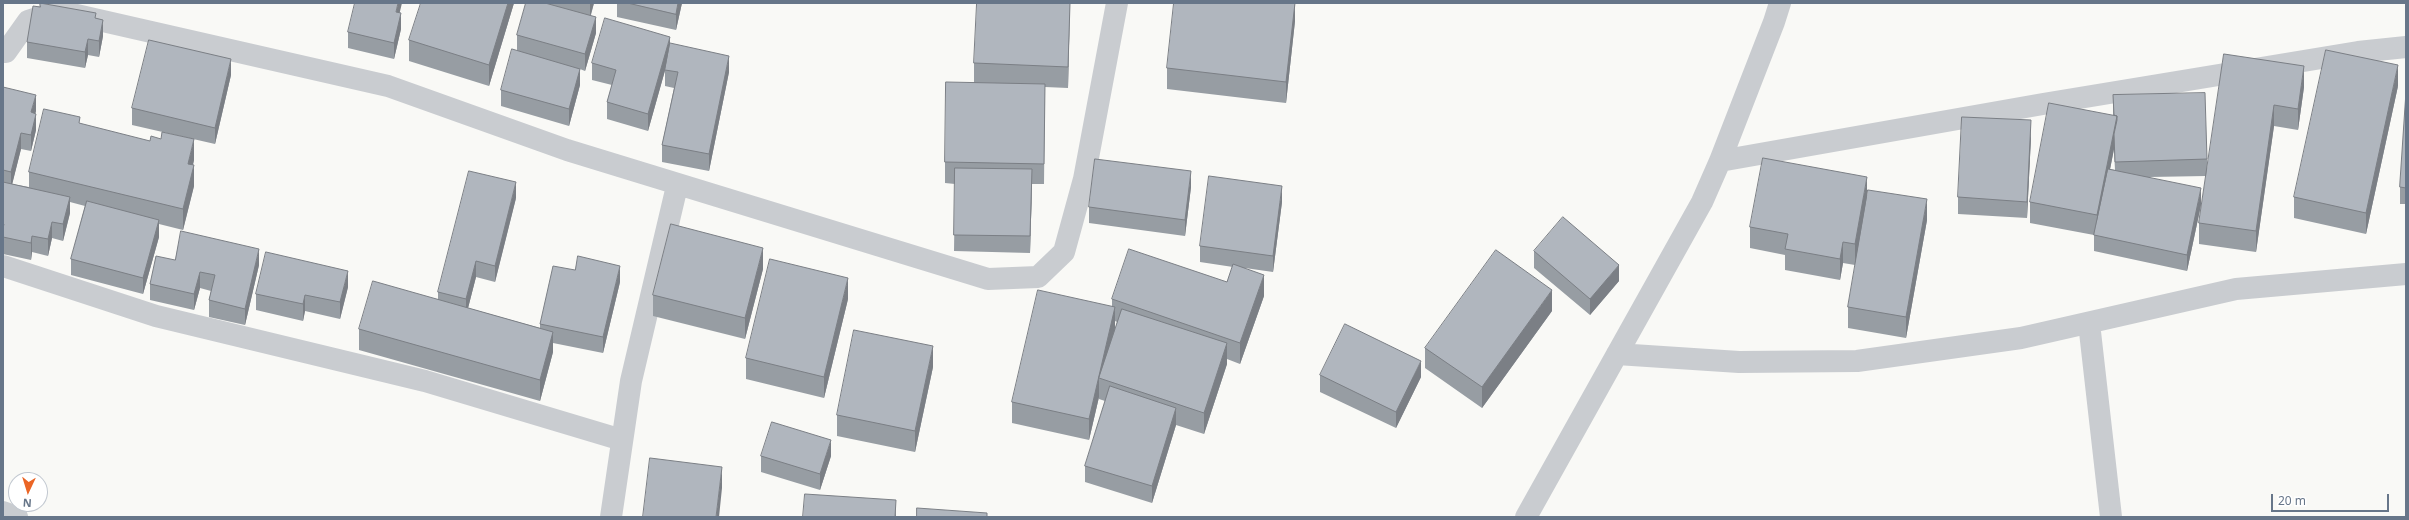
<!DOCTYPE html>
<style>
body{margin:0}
#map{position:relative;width:2409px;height:520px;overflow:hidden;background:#f9f9f6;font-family:"Noto Sans",sans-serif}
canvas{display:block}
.frame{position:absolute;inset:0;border:4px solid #677689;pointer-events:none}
.north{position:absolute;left:8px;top:472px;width:40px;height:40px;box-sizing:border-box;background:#fff;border:1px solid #c2c8d0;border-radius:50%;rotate:184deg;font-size:11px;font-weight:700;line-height:16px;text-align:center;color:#677689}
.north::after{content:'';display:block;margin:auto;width:14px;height:18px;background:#eb6525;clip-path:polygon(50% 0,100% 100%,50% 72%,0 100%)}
.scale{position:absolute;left:2271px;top:494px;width:118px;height:18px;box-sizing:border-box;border:2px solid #677689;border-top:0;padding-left:5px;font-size:12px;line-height:14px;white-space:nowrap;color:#677689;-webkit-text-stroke:3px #fff;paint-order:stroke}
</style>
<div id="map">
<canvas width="2409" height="520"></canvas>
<div class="frame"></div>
<div class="north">N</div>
<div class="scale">20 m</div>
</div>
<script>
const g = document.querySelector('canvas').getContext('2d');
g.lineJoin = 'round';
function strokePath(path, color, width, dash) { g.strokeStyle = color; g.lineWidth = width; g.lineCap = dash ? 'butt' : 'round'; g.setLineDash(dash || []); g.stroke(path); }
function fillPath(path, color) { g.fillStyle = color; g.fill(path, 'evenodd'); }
strokePath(new Path2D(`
 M 3,52 L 6,52 L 28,21 L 59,11 L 388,86 L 567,150 L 988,279 L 1038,277 L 1064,252 L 1084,179 L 1117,3
 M 1720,161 L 2043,104 L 2358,52 L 2406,47
 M 3,266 L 156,316 L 425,381 L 622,440
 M 2089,323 L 2111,517
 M 1617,354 L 1739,362 L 1857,361 L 2021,338 L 2236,289 L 2406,274
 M 3,512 L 17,517
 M 611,517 L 631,381 L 677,186
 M 1526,517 L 1702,202 L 1720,161 L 1774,22 L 1780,3`), '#c9ccd0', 22);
fillPath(new Path2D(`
 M 514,3 L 489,86 L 409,61 L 409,40 Z
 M 526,3 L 594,3 L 591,15 L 596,33 L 585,71 L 580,69 L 580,85 L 569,126 L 501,106 L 501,90 L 517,50 L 517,35 Z
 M 617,3 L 682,3 L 676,30 L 617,17 Z
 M 1070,3 L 1068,88 L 1045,87 L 1044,184 L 1032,184 L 1030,253 L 954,251 L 955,184 L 945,183 L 945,162 L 974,83 L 974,63 Z
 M 1295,3 L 1295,21 L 1286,103 L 1167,89 L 1167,68 Z
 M 400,13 L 401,29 L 394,59 L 348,48 L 348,32 Z
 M 96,19 L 103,36 L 99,57 L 88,55 L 85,68 L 27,58 L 27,42 Z
 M 670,45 L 729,72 L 709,171 L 662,162 L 662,145 L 674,88 L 665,86 L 665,70 L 648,131 L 607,119 L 607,102 L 612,85 L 592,80 L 592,63 Z
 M 2224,54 L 2304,87 L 2298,130 L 2274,126 L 2256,252 L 2199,244 L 2199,223 L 2206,176 L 2149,177 L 2201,205 L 2187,271 L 2094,251 L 2094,235 L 2030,223 L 2030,202 L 2113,115 L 2113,95 L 2207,159 L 2207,173 ZM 2114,149 L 2114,150 L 2115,170 L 2110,169 Z
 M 231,75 L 215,144 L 132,125 L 132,108 Z
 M 2398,86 L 2366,234 L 2294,218 L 2294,197 Z
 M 3,87 L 36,111 L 35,114 L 36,130 L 31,151 L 21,149 L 12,184 L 29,187 L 29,172 L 80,124 L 194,160 L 193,165 L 194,186 L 183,230 L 159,224 L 159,237 L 143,294 L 71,275 L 71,259 L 85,206 L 70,202 L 70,213 L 63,241 L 52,238 L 48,256 L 32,252 L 31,260 L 3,254 Z
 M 2406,92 L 2406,204 L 2400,204 L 2400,187 Z
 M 2031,137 L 2027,218 L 1958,214 L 1958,197 Z
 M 1191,187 L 1185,236 L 1089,223 L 1089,207 Z
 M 1867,196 L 1927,220 L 1906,338 L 1848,328 L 1848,307 L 1861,234 L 1855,265 L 1843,263 L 1840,280 L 1785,270 L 1785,255 L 1750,248 L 1750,227 Z
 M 516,198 L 495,282 L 476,277 L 468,308 L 540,328 L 540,324 L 620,282 L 603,353 L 553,343 L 553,352 L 540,401 L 359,350 L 359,329 L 438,299 L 438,292 Z
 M 1282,202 L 1273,272 L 1245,268 L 1264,296 L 1240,364 L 1227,359 L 1227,364 L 1204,434 L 1176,425 L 1152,503 L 1085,482 L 1085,466 L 1105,401 L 1099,399 L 1099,397 L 1089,440 L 1012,423 L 1012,402 L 1112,306 L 1112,299 L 1227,282 L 1233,267 L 1200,262 L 1200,246 ZM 1115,321 L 1117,322 L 1115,330 Z
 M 1534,251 L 1619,281 L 1590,315 L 1534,268 Z
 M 175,260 L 259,265 L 245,325 L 209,317 L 209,300 L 211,291 L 200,288 L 194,310 L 150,300 L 150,284 Z
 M 763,269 L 745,339 L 653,316 L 653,295 Z
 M 348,287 L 340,319 L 305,311 L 303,321 L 256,310 L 256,294 Z
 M 848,299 L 824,398 L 746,379 L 746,358 Z
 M 1552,311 L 1482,408 L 1425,368 L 1425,348 Z
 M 933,367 L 915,452 L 837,436 L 837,415 Z
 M 1320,375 L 1421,377 L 1396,428 L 1320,392 Z
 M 761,456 L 831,456 L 820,490 L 761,472 Z`), '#979da3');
fillPath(new Path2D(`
 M 398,3 L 402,3 L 396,28 L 396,12 Z
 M 508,3 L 514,3 L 489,86 L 489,65 Z
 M 590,3 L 594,3 L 590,17 Z
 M 678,3 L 682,3 L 676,30 L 676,14 Z
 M 1070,3 L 1068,88 L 1068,67 Z
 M 1295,3 L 1295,21 L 1286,103 L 1286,82 Z
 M 401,13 L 401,29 L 394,59 L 394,43 Z
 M 596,17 L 596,33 L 585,71 L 585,54 Z
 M 103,20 L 103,36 L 99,57 L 99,41 Z
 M 670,37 L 670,53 L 648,131 L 648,114 Z
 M 88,39 L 88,55 L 85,68 L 85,52 Z
 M 729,56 L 729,72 L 709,171 L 709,154 Z
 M 231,59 L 231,75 L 215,144 L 215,128 Z
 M 2398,65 L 2398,86 L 2366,234 L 2366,213 Z
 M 2304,66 L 2304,87 L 2298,130 L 2298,109 Z
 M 580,69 L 580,85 L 569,126 L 569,109 Z
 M 36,95 L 36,111 L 31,129 L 31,112 Z
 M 2274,105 L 2274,126 L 2256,252 L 2256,231 Z
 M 36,114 L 36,130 L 31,151 L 31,135 Z
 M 2117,116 L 2115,147 L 2114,134 L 2114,149 L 2097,236 L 2097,215 Z
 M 2031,120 L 2031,137 L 2027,218 L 2027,202 Z
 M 21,133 L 21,149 L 11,189 L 11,172 Z
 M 194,139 L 194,160 L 188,185 L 188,164 Z
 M 194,165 L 194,186 L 183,230 L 183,209 Z
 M 1032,169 L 1032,186 L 1030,253 L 1030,236 Z
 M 1191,171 L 1191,187 L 1185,236 L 1185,220 Z
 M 1867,177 L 1867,198 L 1855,265 L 1855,244 Z
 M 516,182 L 516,198 L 495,282 L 495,266 Z
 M 1282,186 L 1282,202 L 1273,272 L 1273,256 Z
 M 2201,188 L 2201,205 L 2187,271 L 2187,255 Z
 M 70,197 L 70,213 L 63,241 L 63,224 Z
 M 1927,199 L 1927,220 L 1906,338 L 1906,317 Z
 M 159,220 L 159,237 L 143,294 L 143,278 Z
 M 52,222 L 52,238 L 48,256 L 48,239 Z
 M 32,236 L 32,252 L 31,260 L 31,243 Z
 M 1843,242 L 1843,263 L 1840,280 L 1840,259 Z
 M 763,248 L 763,269 L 745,339 L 745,318 Z
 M 259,249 L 259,265 L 245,325 L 245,309 Z
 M 476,261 L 476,277 L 466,316 L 466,299 Z
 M 1619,265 L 1619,281 L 1590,315 L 1590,299 Z
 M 620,266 L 620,282 L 603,353 L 603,337 Z
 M 348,271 L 348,287 L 340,319 L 340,302 Z
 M 200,272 L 200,288 L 194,310 L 194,294 Z
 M 1264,275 L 1264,296 L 1240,364 L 1240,343 Z
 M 848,278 L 848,299 L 824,398 L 824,377 Z
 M 1552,290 L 1552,311 L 1482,408 L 1482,387 Z
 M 305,295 L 305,311 L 303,321 L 303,304 Z
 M 1115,307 L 1115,328 L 1099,378 L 1099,397 L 1089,440 L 1089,419 Z
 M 553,332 L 553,352 L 540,401 L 540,380 Z
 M 1227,343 L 1227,364 L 1204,434 L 1204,413 Z
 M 933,346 L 933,367 L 915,452 L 915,431 Z
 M 1421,361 L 1421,377 L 1396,428 L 1396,412 Z
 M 1176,408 L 1176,425 L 1152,503 L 1152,486 Z
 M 831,440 L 831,456 L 820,490 L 820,474 Z
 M 722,467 L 722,488 L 719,517 L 716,517 Z
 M 896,500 L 896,517 L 895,517 Z`), '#7b7f85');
const building = new Path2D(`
 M 40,3 L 96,13 L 95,18 L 103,20 L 99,41 L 88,39 L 85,52 L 27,42 L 33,6 L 40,7 Z
 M 355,3 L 398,3 L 396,12 L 401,13 L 394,43 L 348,32 Z
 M 421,3 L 508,3 L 489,65 L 409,40 Z
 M 526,3 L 545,3 L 596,17 L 585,54 L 517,35 Z
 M 628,3 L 678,3 L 676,14 Z
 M 977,3 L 1070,3 L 1068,67 L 974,63 Z
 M 1174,3 L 1295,3 L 1286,82 L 1167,68 Z
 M 605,18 L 670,37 L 648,114 L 607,102 L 616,70 L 592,63 Z
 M 149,40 L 231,59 L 215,128 L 132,108 Z
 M 670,43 L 729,56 L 709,154 L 662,145 L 678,72 L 665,70 Z
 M 512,49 L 580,69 L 569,109 L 501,90 Z
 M 2326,50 L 2398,65 L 2366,213 L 2294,197 Z
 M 2224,54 L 2304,66 L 2298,109 L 2274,105 L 2256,231 L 2199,223 Z
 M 946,82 L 1045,84 L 1044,164 L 945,162 Z
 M 3,87 L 36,95 L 31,112 L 36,114 L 31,135 L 21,133 L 11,172 L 3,170 Z
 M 2406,92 L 2406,188 L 2400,187 Z
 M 2205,93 L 2207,159 L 2115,162 L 2114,134 L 2117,120 L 2117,116 L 2114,115 L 2113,95 Z
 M 2049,103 L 2117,116 L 2097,215 L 2030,202 Z
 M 44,109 L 80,117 L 79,123 L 150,141 L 151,136 L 161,139 L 162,132 L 194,139 L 188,164 L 194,165 L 183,209 L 29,172 Z
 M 1962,117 L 2031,120 L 2027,202 L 1958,197 Z
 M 1763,158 L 1867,177 L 1855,244 L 1843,242 L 1840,259 L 1785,249 L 1788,234 L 1750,227 Z
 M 1095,159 L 1191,171 L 1185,220 L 1089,207 Z
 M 955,168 L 1032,169 L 1030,236 L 954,235 Z
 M 2108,169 L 2201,188 L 2187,255 L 2094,235 Z
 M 469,171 L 516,182 L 495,266 L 476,261 L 466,299 L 438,292 Z
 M 1209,176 L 1282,186 L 1273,256 L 1200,246 Z
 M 3,182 L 70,197 L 63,224 L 52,222 L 48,239 L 32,236 L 31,243 L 3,237 L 3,228 L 4,224 L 3,224 Z
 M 1868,190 L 1927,199 L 1906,317 L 1848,307 Z
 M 87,201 L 159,220 L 143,278 L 71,259 Z
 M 1563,217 L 1619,265 L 1590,299 L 1534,251 Z
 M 671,224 L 763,248 L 745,318 L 653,295 Z
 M 181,231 L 259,249 L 245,309 L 209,300 L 215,275 L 200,272 L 194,294 L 150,284 L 156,256 L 175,260 Z
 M 1129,249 L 1227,282 L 1233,264 L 1264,275 L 1240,343 L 1112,299 Z
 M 1496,250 L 1552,290 L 1482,387 L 1425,348 Z
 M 266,252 L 348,271 L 340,302 L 305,295 L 303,304 L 256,294 Z
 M 578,256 L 620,266 L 603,337 L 540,324 L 553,266 L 575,270 Z
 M 770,259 L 848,278 L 824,377 L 746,358 Z
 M 373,281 L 553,332 L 540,380 L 359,329 Z
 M 1038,290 L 1115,307 L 1089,419 L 1012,402 Z
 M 1122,309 L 1227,343 L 1204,413 L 1099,378 Z
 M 1345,324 L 1421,361 L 1396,412 L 1320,375 Z
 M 854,330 L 933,346 L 915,431 L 837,415 Z
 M 1110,386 L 1176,408 L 1152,486 L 1085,466 Z
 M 772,422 L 831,440 L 820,474 L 761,456 Z
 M 650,458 L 722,467 L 716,517 L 643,517 Z
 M 805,494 L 896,500 L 895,517 L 803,517 Z
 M 917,508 L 987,513 L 987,517 L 917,517 Z`);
fillPath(building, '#b0b6be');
strokePath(building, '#7b7f85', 1);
</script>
